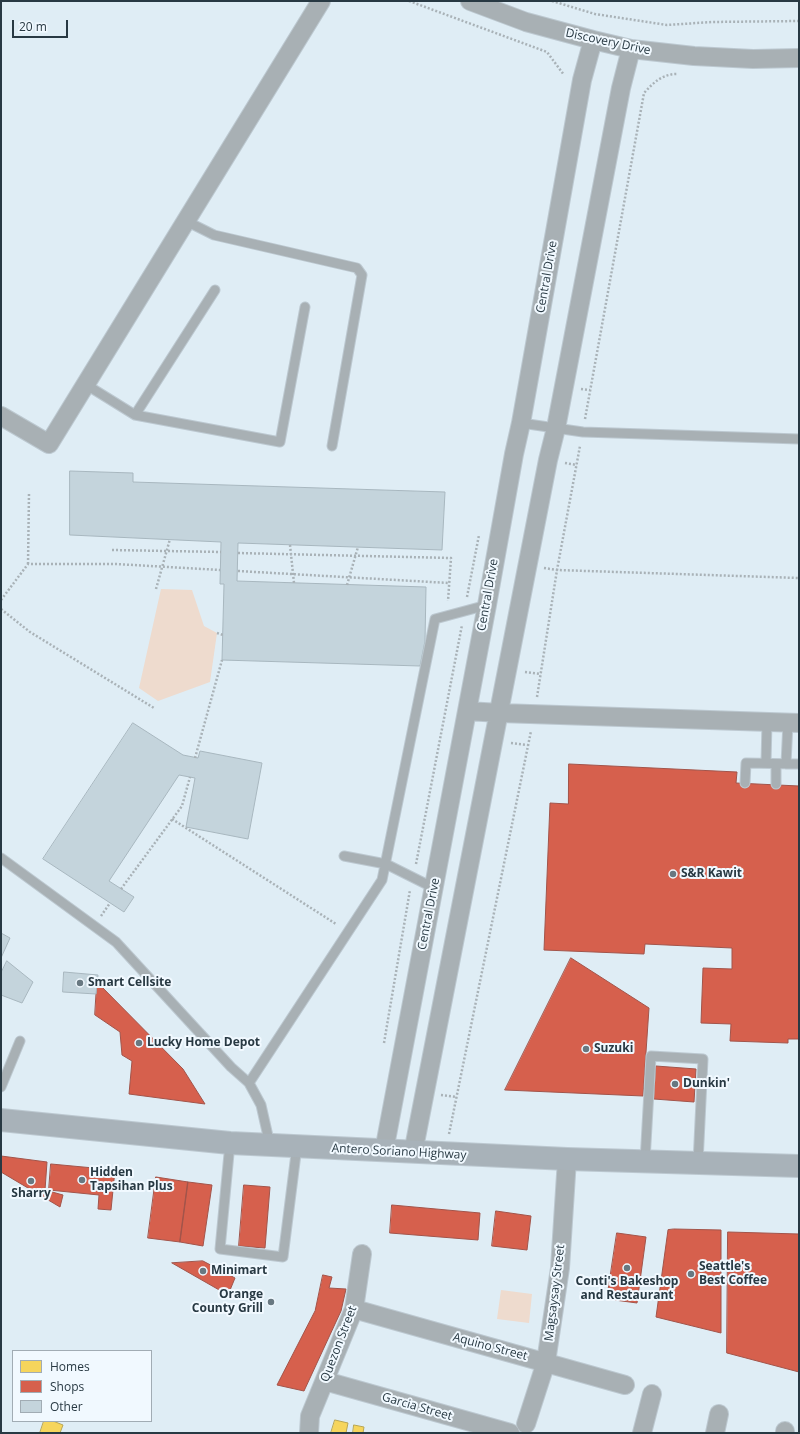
<!DOCTYPE html>
<style>
body{margin:0}
#map{position:relative;width:800px;height:1434px;overflow:hidden;background:#dfedf5;font-family:"Open Sans",sans-serif}
canvas{display:block}
.frame{position:absolute;inset:0;border:2px solid #283943;pointer-events:none}
.legend{position:absolute;left:12px;top:1350px;width:140px;height:72px;box-sizing:border-box;background:#f1f9ff;border:1px solid #a1acb4;margin:0;padding:5px 7px;list-style:none;font-size:12px;color:#283943}
.legend li{display:flex;align-items:center;gap:8px;height:20px}
.legend b{width:20px;border:1px solid #a1acb4}
.scale{position:absolute;left:12px;top:20px;width:56px;height:18px;box-sizing:border-box;border:2px solid #283943;border-top:0;padding-left:5px;font-size:12px;line-height:14px;white-space:nowrap;color:#283943;-webkit-text-stroke:3px #f1f9ff;paint-order:stroke}
</style>
<div id="map">
<canvas width="800" height="1434"></canvas>
<div class="frame"></div>
<ul class="legend">
<li><b style="height:11px;background:#f6d55c"></b>Homes</li>
<li><b style="height:11px;background:#d6604d"></b>Shops</li>
<li><b style="height:11px;background:#c4d4dc"></b>Other</li>
</ul>
<div class="scale">20 m</div>
</div>
<script>
const g = document.querySelector('canvas').getContext('2d');
g.lineJoin = 'round';
function fillPath(path, color) { g.fillStyle = color; g.fill(path, 'evenodd'); }
function strokePath(path, color, width, dash) { g.strokeStyle = color; g.lineWidth = width; g.lineCap = dash ? 'butt' : 'round'; g.setLineDash(dash || []); g.stroke(path); }
function drawText(font, color, halo, rows, align = 'center') {
  g.font = font + ' "Open Sans",sans-serif'; g.lineWidth = 4; g.setLineDash([]); g.textBaseline = 'middle'; g.strokeStyle = halo; g.fillStyle = color; for (const [text, x, y, turn = 0] of rows) {
    g.save(); g.translate(x, y); g.rotate((+turn || 0) * Math.PI / 180); g.textAlign = isNaN(turn) ? turn : align; if (halo) g.strokeText(text, 0, 0); g.fillText(text, 0, 0); g.restore();
  }
}
fillPath(new Path2D(`
 M 161,589 L 192,590 L 204,626 L 217,633 L 210,682 L 158,701 L 139,688 Z
 M 501,1290 L 532,1294 L 529,1323 L 497,1319 Z`), '#eedbce');
const homes = new Path2D(`
 M 335,1420 L 348,1423 L 346,1433 L 331,1433 Z
 M 44,1421 L 53,1421 L 63,1425 L 60,1433 L 40,1433 Z
 M 354,1425 L 364,1427 L 363,1433 L 353,1433 Z`);
fillPath(homes, '#f6d55c');
strokePath(homes, '#b8a654', 1);
const shops = new Path2D(`
 M 569,764 L 737,772 L 736,783 L 799,786 L 799,1039 L 788,1039 L 788,1043 L 730,1041 L 731,1024 L 701,1023 L 703,968 L 732,969 L 732,948 L 645,944 L 644,954 L 544,950 L 550,803 L 568,804 Z
 M 571,958 L 649,1008 L 643,1096 L 505,1090 Z
 M 97,982 L 183,1069 L 205,1104 L 129,1094 L 132,1061 L 122,1055 L 120,1032 L 95,1015 Z
 M 656,1066 L 696,1069 L 694,1102 L 654,1099 Z
 M 1,1156 L 47,1162 L 45,1190 L 63,1195 L 60,1207 L 1,1172 Z
 M 51,1164 L 115,1170 L 111,1210 L 98,1209 L 99,1195 L 49,1190 Z
 M 156,1177 L 188,1182 L 180,1242 L 148,1238 Z
 M 188,1182 L 212,1185 L 203,1246 L 180,1242 Z
 M 244,1185 L 270,1187 L 265,1248 L 239,1246 Z
 M 392,1205 L 480,1213 L 478,1240 L 390,1233 Z
 M 496,1211 L 531,1216 L 527,1250 L 492,1246 Z
 M 674,1229 L 721,1230 L 721,1333 L 656,1317 L 668,1230 Z
 M 728,1232 L 799,1234 L 799,1372 L 727,1353 Z
 M 617,1233 L 646,1237 L 637,1303 L 607,1299 Z
 M 203,1261 L 235,1278 L 228,1295 L 172,1263 Z
 M 323,1275 L 332,1277 L 329,1288 L 346,1289 L 341,1311 L 304,1391 L 277,1385 L 315,1311 Z`);
fillPath(shops, '#d6604d');
strokePath(shops, '#a2544a', 1);
const building = new Path2D(`
 M 70,471 L 133,473 L 133,482 L 445,492 L 442,550 L 238,543 L 237,581 L 426,587 L 425,641 L 420,666 L 222,660 L 224,584 L 220,584 L 221,542 L 70,535 Z
 M 133,723 L 183,755 L 198,758 L 200,751 L 262,763 L 248,839 L 186,827 L 195,778 L 179,775 L 109,881 L 134,897 L 124,912 L 43,859 Z
 M 1,933 L 10,938 L 1,958 Z
 M 7,961 L 33,982 L 22,1003 L 1,995 L 1,973 Z
 M 64,972 L 98,975 L 96,994 L 63,992 Z`);
fillPath(building, '#c4d4dc');
strokePath(building, '#a8b7bf', 1);
const lane = new Path2D(`
 M 186,221 L 214,235 L 357,268 L 362,275 L 332,446
 M 85,384 L 135,415 L 280,442 L 305,307
 M 135,415 L 215,290
 M 521,423 L 583,432 L 799,439
 M 766,763 L 767,722
 M 786,764 L 788,722
 M 745,783 L 746,763 L 799,764
 M 776,784 L 776,764
 M 344,856 L 386,864 L 434,888
 M 1,858 L 116,942 L 231,1067 L 249,1083 L 382,880 L 435,619 L 487,605
 M 249,1083 L 261,1105 L 270,1145
 M 1,1087 L 20,1041
 M 230,1143 L 220,1249 L 283,1257 L 297,1146
 M 645,1161 L 651,1056 L 703,1059 L 698,1163`);
const street = new Path2D(`
 M 470,1 L 526,22 L 593,40 L 631,49 L 694,56 L 753,59 L 799,58
 M 1,416 L 49,444 L 321,1
 M 467,711 L 500,713 L 799,723
 M 384,1151 L 487,605 L 514,454 L 521,423 L 582,80 L 593,40
 M 413,1153 L 548,460 L 556,428 L 621,88 L 631,49
 M 354,1309 L 625,1385
 M 325,1381 L 510,1433
 M 526,1424 L 546,1362 L 560,1268 L 567,1159
 M 309,1433 L 310,1416 L 354,1309 L 362,1254
 M 642,1433 L 652,1394
 M 715,1433 L 719,1414
 M 785,1433 L 785,1431`);
const primary = new Path2D(`
 M 1,1120 L 230,1143 L 567,1159 L 799,1166`);
strokePath(lane, '#bcc8d0', 11);
strokePath(street, '#bcc8d0', 20);
strokePath(primary, '#bcc8d0', 24);
strokePath(new Path2D(`
 M 409,1 L 547,52 L 564,75
 M 552,1 L 595,14 L 667,25 L 712,22 L 799,21
 M 581,389 L 590,390
 M 585,419 L 644,93 C 653,83 662,74 677,74
 M 565,463 L 577,465
 M 290,545 L 294,583
 M 112,550 L 221,552
 M 238,553 L 451,558 L 448,601
 M 28,564 L 29,493
 M 544,568 L 557,570 L 799,578
 M 238,571 L 449,583
 M 347,585 L 358,547
 M 156,589 L 170,539
 M 467,597 L 479,535
 M 1,600 L 28,564 L 116,564 L 220,570
 M 1,609 L 30,632 L 154,708
 M 217,633 L 223,635
 M 525,672 L 541,674
 M 537,697 L 557,570 L 580,446
 M 511,743 L 528,745
 M 195,758 L 222,660
 M 172,819 L 336,924
 M 416,864 L 462,625
 M 121,889 L 182,806 L 190,777
 M 101,916 L 110,903
 M 384,1043 L 410,890
 M 441,1095 L 457,1097
 M 449,1134 L 531,731`), '#a9b2b7', 2.5, [2, 2]);
strokePath(lane, '#a8b0b4', 9);
strokePath(street, '#a8b0b4', 18);
strokePath(primary, '#a8b2b9', 22);
for (const [x, y, r, color] of [
 [673,874,4,"#687881"],
 [80,983,4,"#687881"],
 [139,1043,4,"#687881"],
 [586,1049,4,"#687881"],
 [675,1084,4,"#687881"],
 [82,1180,4,"#687881"],
 [31,1181,4,"#687881"],
 [627,1268,4,"#687881"],
 [203,1271,4,"#687881"],
 [691,1274,4,"#687881"],
 [271,1302,4,"#687881"]
]) { const dot = new Path2D(); dot.arc(x, y, r, 0, 2 * Math.PI); g.fillStyle = color; g.fill(dot); strokePath(dot, '#f1f9ff', 1.5); }
drawText('12px', '#283943', '#f1f9ff', [
 ["Discovery Drive",608,42,12],
 ["Central Drive",547,277,-80],
 ["Central Drive",488,595,-80],
 ["Central Drive",429,914,-79],
 ["Antero Soriano Highway",399,1152,3],
 ["Magsaysay Street",555,1293,-83],
 ["Quezon Street",339,1344,-69],
 ["Aquino Street",490,1347,15],
 ["Garcia Street",417,1407,16]
]);
drawText('bold 12px', '#283943', '#f1f9ff', [
 ["S&R Kawit",681,874],
 ["Smart Cellsite",88,983],
 ["Lucky Home Depot",147,1043],
 ["Suzuki",594,1049],
 ["Dunkin'",683,1084],
 ["Hidden",90,1173],
 ["Tapsihan Plus",90,1187],
 ["Sharry",31,1194,"center"],
 ["Seattle's",699,1267],
 ["Best Coffee",699,1281],
 ["Minimart",211,1271],
 ["Conti's Bakeshop",627,1282,"center"],
 ["and Restaurant",627,1296,"center"],
 ["Orange",263,1295,"right"],
 ["County Grill",263,1309,"right"]
], 'left');
</script>
